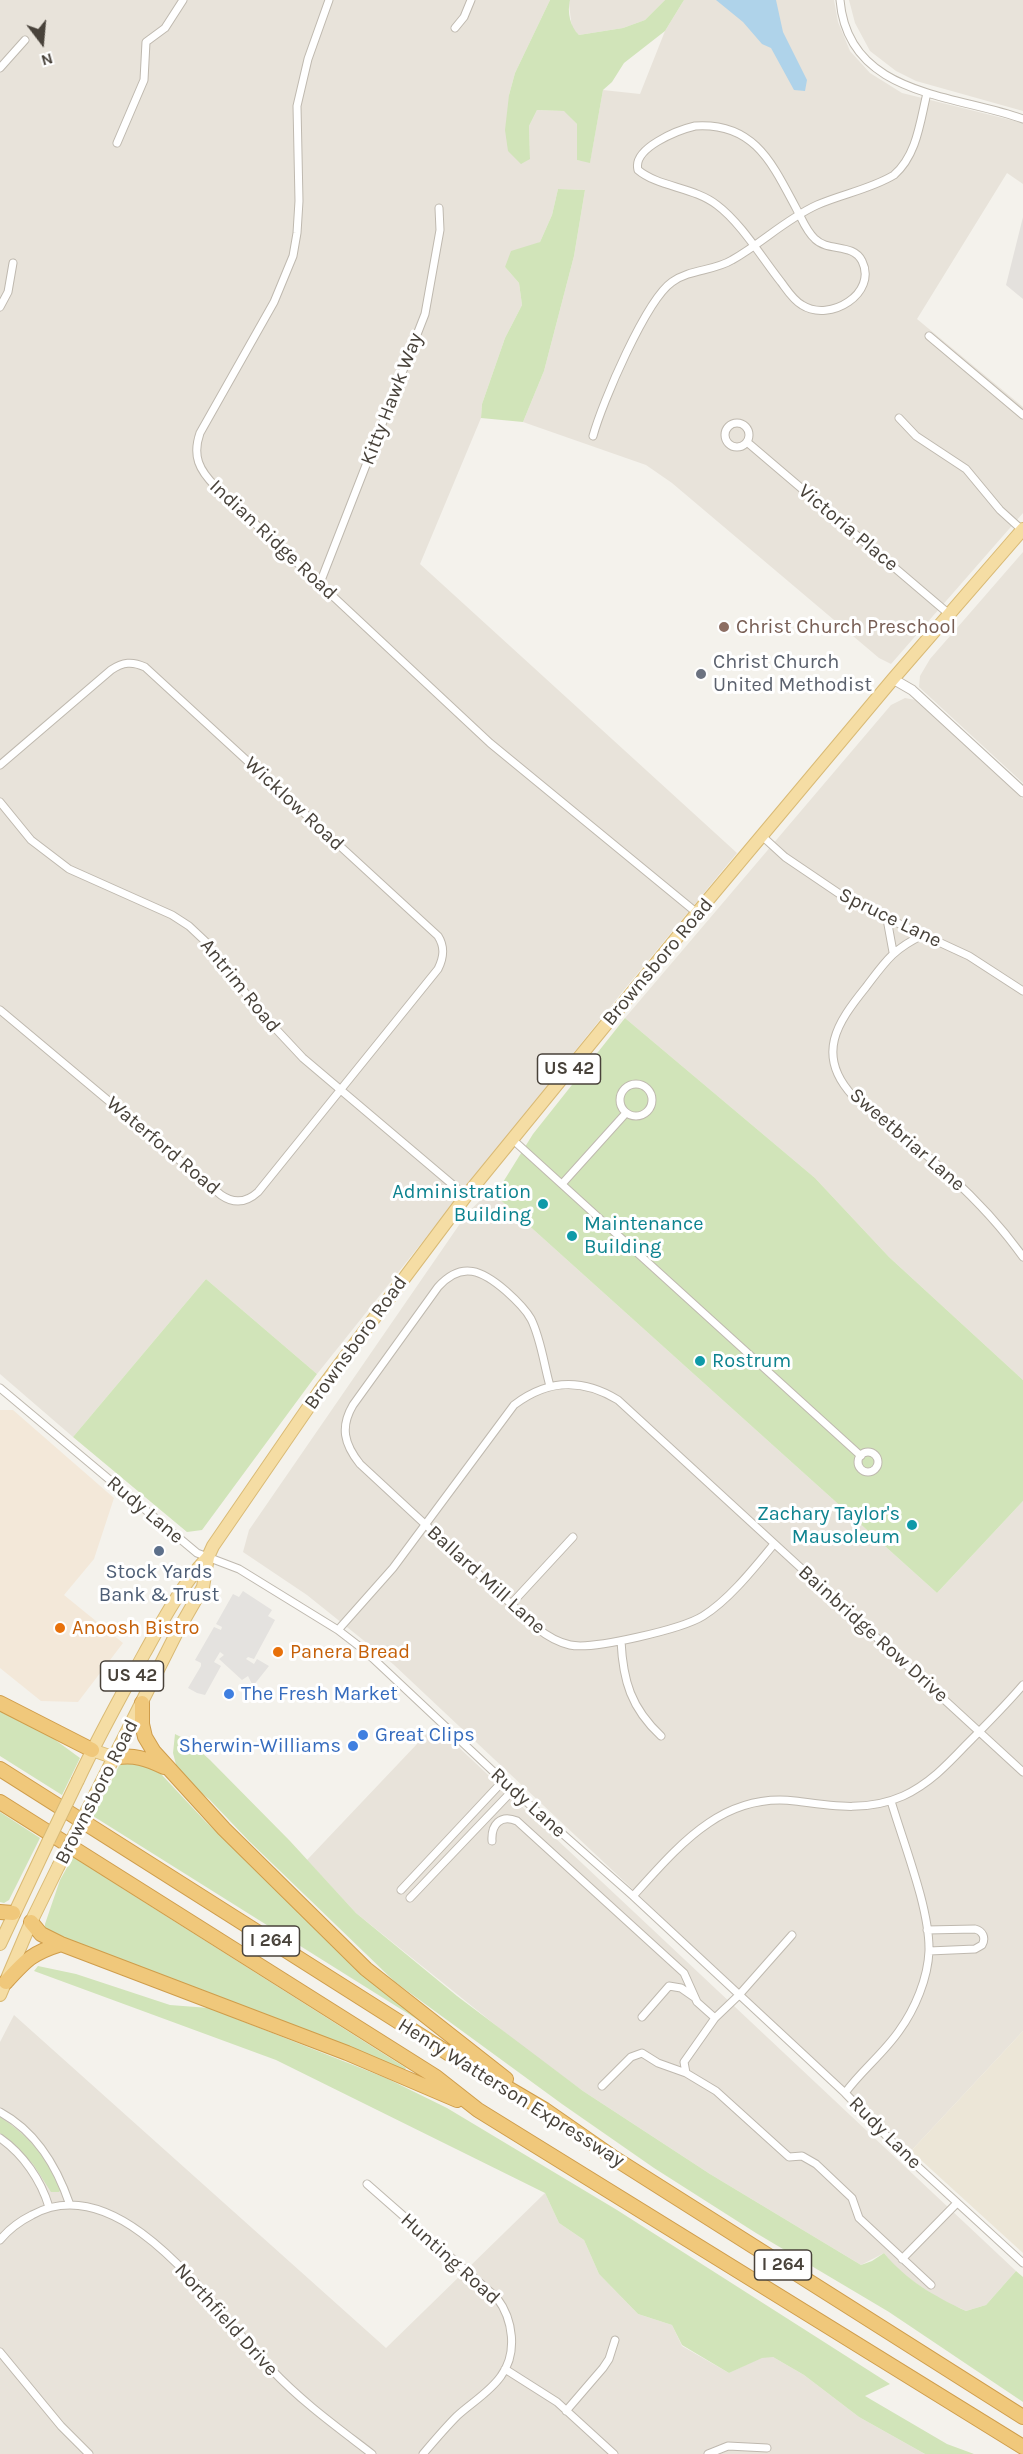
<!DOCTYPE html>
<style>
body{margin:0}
#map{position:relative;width:1023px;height:2454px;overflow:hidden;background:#f4f2ec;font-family:Karla,sans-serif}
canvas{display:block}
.north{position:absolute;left:12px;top:12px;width:60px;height:60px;-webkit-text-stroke:4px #fff;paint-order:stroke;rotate:164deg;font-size:16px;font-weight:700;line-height:24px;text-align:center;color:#48423a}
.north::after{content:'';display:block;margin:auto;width:21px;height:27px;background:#48423a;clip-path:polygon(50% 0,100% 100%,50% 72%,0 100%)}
</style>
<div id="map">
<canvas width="1023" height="2454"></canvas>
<div class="north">N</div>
</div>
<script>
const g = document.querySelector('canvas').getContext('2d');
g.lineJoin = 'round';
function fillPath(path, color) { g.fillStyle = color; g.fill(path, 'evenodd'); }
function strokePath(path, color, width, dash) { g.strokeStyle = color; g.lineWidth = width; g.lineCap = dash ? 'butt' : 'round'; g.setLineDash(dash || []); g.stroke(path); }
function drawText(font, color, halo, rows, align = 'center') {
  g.font = font + ' Karla,sans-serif'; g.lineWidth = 6; g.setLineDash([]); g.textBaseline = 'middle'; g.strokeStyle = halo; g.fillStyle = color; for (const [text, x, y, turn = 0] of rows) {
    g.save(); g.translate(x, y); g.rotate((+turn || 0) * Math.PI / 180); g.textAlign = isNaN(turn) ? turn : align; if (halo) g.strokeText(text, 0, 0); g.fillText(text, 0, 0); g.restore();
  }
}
fillPath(new Path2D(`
 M 0,0 L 550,0 L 515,73 L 509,95 L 530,159 L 529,126 L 537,110 L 565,111 L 577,124 L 577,160 L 590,162 L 603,90 L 640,94 L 665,31 L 684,0 L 834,0 L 838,22 L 850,51 L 870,73 L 902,93 L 1023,123 L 1023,184 L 1007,173 L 917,319 L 1023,407 L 1023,513 L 891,664 L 879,658 L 672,483 L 646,465 L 523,422 L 544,371 L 574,256 L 585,190 L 558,189 L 552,215 L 540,242 L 505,267 L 519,283 L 522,305 L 505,338 L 482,404 L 481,418 L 420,564 L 737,853 L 623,991 L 317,1374 L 206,1279 L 73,1437 L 0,1374 Z
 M 570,0 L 665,0 L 645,20 L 623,28 L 579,35 L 572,29 L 569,4 Z
 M 849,0 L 1023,0 L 1023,111 L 916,81 L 896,71 L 870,51 L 855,23 Z
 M 1023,552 L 1023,783 L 919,687 L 920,676 L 930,659 Z
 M 905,698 L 916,700 L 1023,799 L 1023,1380 L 889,1257 L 815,1178 L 625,1018 L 891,705 Z
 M 495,1195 L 937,1593 L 1023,1501 L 1023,2031 L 911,2151 L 393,1664 L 307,1595 L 243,1552 L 249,1530 L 468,1212 L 484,1197 Z
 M 435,1725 L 1016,2271 L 986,2305 L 966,2311 L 938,2298 L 898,2271 L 884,2253 L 861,2265 L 710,2174 L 583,2091 L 524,2048 L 356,1913 L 307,1860 Z
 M 14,2015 L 386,2348 L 545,2193 L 559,2223 L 584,2240 L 599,2274 L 638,2314 L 672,2325 L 682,2346 L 729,2373 L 762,2357 L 773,2357 L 804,2375 L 859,2417 L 925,2454 L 0,2454 L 0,2042 Z`), '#e8e3da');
fillPath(new Path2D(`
 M 0,1410 L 13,1410 L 114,1498 L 94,1559 L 64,1595 L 123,1643 L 78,1702 L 41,1701 L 0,1668 Z`), '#f3e8d9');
fillPath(new Path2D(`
 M 1023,217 L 1023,299 L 1006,285 Z`), '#e4e1dd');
fillPath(new Path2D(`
 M 1023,2031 L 1023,2253 L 911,2151 Z`), '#ece6d7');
fillPath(new Path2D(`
 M 550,0 L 570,0 C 567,12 570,27 579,35 L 623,28 L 645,20 L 665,0 L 684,0 L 665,31 L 624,63 L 612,82 L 603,90 L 590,163 L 577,160 L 577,124 L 564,111 L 537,110 L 529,126 L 530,159 L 521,164 L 508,151 L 505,130 L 509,95 L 515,73 Z
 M 558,189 L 585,190 L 574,256 L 544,371 L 523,422 L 481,418 L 482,404 L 505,338 L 522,305 L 519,283 L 505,267 L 511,251 L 540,242 L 552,215 Z
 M 625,1018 L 815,1178 L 889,1257 L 1023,1380 L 1023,1501 L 937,1593 L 495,1195 L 533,1134 Z
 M 206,1279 L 317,1374 L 202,1530 L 187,1532 L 73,1437 Z
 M 0,1710 L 54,1739 L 80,1758 L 62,1795 L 0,1756 Z
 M 175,1734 L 189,1741 L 210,1760 L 290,1841 L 356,1913 L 457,1996 L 583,2091 L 710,2174 L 861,2265 L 872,2261 L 884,2253 C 906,2280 934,2296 966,2311 L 986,2305 L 1016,2271 L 1023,2277 L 1023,2402 L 889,2312 L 756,2233 L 654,2168 L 562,2104 L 395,1982 L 249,1841 L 209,1799 L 179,1776 L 173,1753 Z
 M 121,1762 L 138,1763 L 161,1774 L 206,1822 L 316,1926 L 431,2028 L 93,1816 Z
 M 0,1812 L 40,1838 L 9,1900 L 4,1903 L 0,1902 Z
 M 73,1857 L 406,2068 L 404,2071 L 51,1935 L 45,1930 L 45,1924 L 60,1880 Z
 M 38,1966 L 76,1974 L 170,2005 L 209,2008 L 386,2078 L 447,2108 L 617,2210 L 890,2384 L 865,2396 L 947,2444 L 974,2454 L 925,2454 L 859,2417 L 804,2375 L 773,2357 L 762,2358 L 729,2373 L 682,2345 L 672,2325 L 638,2314 L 599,2274 L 584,2240 L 559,2223 L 545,2193 L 276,2060 L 34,1971 Z
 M 0,2117 C 28,2135 48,2158 61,2189 L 59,2192 L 51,2192 L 33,2164 L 0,2133 Z`), '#d1e4b9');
fillPath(new Path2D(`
 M 243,1591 L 272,1610 L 268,1616 L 275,1620 L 254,1659 L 248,1657 L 246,1659 L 254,1664 L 257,1659 L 269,1666 L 253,1686 L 248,1676 L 242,1680 L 219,1659 L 224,1655 L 220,1652 L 214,1662 L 221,1666 L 205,1695 L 197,1693 L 188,1688 L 201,1666 L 201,1663 L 195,1660 L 214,1627 L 221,1630 L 222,1627 L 216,1624 L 233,1594 L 239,1597 Z`), '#e4e2df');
fillPath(new Path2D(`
 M 716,0 L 776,0 L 783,32 L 807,80 L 805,91 L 794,90 L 771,48 L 762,44 L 743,22 Z`), '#afd3ea');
const minor = new Path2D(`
 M 329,0 L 308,59 L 297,106 L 299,201 L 297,233 L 293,256 L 274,302 L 200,433 C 192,456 199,470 216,487 L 490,743 L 697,913
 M 840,0 C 848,96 953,94 1023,119
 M 455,28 L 464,17 L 471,0
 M 0,68 L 25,40
 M 695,126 C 754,122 772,163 796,208 C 802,219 806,231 815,239 C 828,252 853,243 862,261 C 878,293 830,323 802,305 C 793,300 787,290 781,282 C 762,258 741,223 717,205 C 694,187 658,187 638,170 C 632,148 678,130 695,126 Z
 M 117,143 L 144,80 L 146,42 L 165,28 L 183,0
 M 0,307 L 8,292 L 13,263
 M 929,336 L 1023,415
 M 899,418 L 916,436 L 966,469 L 1000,510 L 1022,530
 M725 435a12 12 0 1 1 24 0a12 12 0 1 1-24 0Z
 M 593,436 C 602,403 646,300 672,282 C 690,269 714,271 732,260 C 762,243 786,219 817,205 C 842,194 871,189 894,175 C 917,155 920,122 927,93
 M 747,442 L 949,614
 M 320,583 L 425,314 L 440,230 L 439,208
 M 0,765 L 111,670 C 123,662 132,661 145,667 L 438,936 C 445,947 444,957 438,969 L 258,1192 C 246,1203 234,1204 221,1195 L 0,1010
 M 0,802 L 31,840 L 69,869 L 172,915 L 189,926 L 206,942 L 260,1012 L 303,1058 L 466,1196
 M 762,836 L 785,857 L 850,901 L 969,956 L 1023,991
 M 887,919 L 893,952
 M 923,935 C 893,949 885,962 866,987 C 837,1023 815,1055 853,1096 C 915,1145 977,1192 1023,1257
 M620 1100a16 16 0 1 1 32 0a16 16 0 1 1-32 0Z
 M 512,1139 L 861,1456
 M 562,1184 L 626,1113
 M 550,1386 C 544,1365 541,1339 531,1319 C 525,1308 515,1299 506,1291 C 483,1271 462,1260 438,1287 L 353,1405 C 340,1427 344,1444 360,1464 L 537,1628 C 547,1636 557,1642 570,1645 C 593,1650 682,1629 703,1616 C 729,1600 755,1567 774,1544
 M 0,1388 L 197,1553 L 239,1569 L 338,1630 L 364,1650 L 513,1790 L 633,1896 L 845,2093 L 903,2153 L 1023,2263
 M858 1462a10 10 0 1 1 20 0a10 10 0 1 1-20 0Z
 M 512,1603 L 573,1537
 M 338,1630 L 393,1568 L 514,1405 C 548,1379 582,1378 618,1400 L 1023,1772
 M 621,1641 C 623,1681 631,1708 661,1736
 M 492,1841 C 491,1825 500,1814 517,1821 L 684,1973 L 697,2002 L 715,2018
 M 401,1890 L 503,1781
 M 633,1896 C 677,1848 721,1792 795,1801 C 832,1806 867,1812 903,1796 C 929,1784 947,1765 966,1745 C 986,1725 1005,1706 1023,1685
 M 410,1898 L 513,1790
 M 927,1930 L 975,1929 C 983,1931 986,1938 982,1945 L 975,1949 L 929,1951
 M 792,1935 L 739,1995 L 715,2018 L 684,2062 L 686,2073 L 716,2091 L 789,2157 L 802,2156 L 816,2164 L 852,2198 L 859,2218 L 931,2285
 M 642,2017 L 669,1986 L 681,1988 L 694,1997
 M 602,2086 L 631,2057 L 642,2053 L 658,2063 L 686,2073
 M 845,2093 C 861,2071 883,2054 899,2031 C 915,2009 928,1978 929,1951 C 930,1909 903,1842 891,1801
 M 0,2112 C 37,2132 57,2167 70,2205
 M 0,2138 C 23,2154 41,2180 49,2207
 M 367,2184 L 497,2298 C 513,2319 518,2353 501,2376 C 490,2392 471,2403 457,2416 C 445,2428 434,2441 423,2454
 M 0,2240 C 9,2229 20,2221 32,2215 C 123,2165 218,2315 271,2369 C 302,2402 337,2427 372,2454
 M 902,2259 L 957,2203
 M 0,2352 L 61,2426 L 89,2454
 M 505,2369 L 557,2402 L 614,2454
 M 566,2411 L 603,2368 L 609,2359 L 615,2340
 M 708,2454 L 728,2446 L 767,2448`);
const tertiary = new Path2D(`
 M 893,679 L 912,690 L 1023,792`);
const primary = new Path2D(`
 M 92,1750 L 115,1758
 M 78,1780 C 98,1737 121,1696 144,1654 C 163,1620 181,1586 207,1558
 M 96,1793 L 176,1634 L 203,1587 L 208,1557 L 213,1546 L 321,1389 L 466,1196 L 697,913 L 893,679 L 1023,529
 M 0,1944 L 49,1840
 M 0,1995 L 31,1922 L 58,1867`);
const motorway = new Path2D(`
 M 0,1703 L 92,1750
 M 142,1703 L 142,1724 L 145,1737 L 154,1752 L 224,1829 L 366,1969 L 506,2079
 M 115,1758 C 133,1754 147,1759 164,1767
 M 0,1769 L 448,2053 L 545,2110 L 614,2158 L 1023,2417
 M 0,1802 L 436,2077 L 478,2110 L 1023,2447
 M 0,1912 L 13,1913
 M 31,1922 L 41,1934 L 61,1944 L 347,2053 L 457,2100
 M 6,1982 C 26,1960 32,1953 61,1944`);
strokePath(minor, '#bfb9af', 9);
strokePath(tertiary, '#bfb9af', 11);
strokePath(primary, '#d9ba75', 14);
strokePath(motorway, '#cf9d4b', 16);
strokePath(minor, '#fff', 7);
strokePath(tertiary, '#fff', 9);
strokePath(primary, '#f5dda4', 12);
strokePath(motorway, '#f0c87b', 14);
const primaryBridge = new Path2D(`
 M 49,1840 L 78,1780
 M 58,1867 L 96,1793`);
strokePath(primaryBridge, '#d9ba75', 14, []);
strokePath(primaryBridge, '#f5dda4', 12);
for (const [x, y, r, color] of [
 [724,627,6,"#8d6e63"],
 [701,674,6,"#6b7280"],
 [543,1204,6,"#0f9aa8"],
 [572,1236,6,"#0f9aa8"],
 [700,1361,6,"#0f9aa8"],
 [912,1525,6,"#0f9aa8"],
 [159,1551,6,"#5c6f8a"],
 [60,1628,6,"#e8710a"],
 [278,1652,6,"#e8710a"],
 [229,1694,6,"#3f7fe0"],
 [363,1735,6,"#3f7fe0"],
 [353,1746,6,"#3f7fe0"]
]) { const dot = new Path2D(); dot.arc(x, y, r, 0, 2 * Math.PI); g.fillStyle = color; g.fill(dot); strokePath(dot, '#fff', 2); }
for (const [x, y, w] of [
 [569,1069,63],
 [132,1676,63],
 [271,1941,57],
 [783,2265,57]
]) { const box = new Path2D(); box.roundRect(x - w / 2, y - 15, w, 30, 4.5); g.fillStyle = '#fff'; g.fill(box); strokePath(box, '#48423a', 1.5); }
drawText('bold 18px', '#48423a', null, [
 ["US 42",569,1069],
 ["US 42",132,1676],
 ["I 264",271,1941],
 ["I 264",783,2265]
]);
drawText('20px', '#48423a', '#fff', [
 ["Kitty Hawk Way",392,399,-69],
 ["Victoria Place",848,528,40],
 ["Indian Ridge Road",273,540,43],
 ["Wicklow Road",294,804,43],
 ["Spruce Lane",890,918,26],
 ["Brownsboro Road",658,962,-50],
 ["Antrim Road",240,986,51],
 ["Sweetbriar Lane",907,1140,41],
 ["Waterford Road",163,1146,40],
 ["Brownsboro Road",356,1343,-54],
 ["Rudy Lane",145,1510,40],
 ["Ballard Mill Lane",486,1580,42],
 ["Bainbridge Row Drive",873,1634,42],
 ["Brownsboro Road",97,1792,-63],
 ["Rudy Lane",528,1803,42],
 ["Henry Watterson Expressway",511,2093,32],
 ["Rudy Lane",885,2133,45],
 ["Hunting Road",450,2259,42],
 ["Northfield Drive",226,2320,48]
]);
drawText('20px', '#785e54', '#fff', [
 ["Christ Church Preschool",736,627]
], 'left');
drawText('20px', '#5b616d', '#fff', [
 ["Christ Church",713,662],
 ["United Methodist",713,685]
], 'left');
drawText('20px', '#0d838f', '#fff', [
 ["Administration",531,1192],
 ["Building",531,1215],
 ["Maintenance",584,1224,"left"],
 ["Building",584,1247,"left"],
 ["Rostrum",712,1361,"left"],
 ["Zachary Taylor's",900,1514],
 ["Mausoleum",900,1537]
], 'right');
drawText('20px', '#4e5e75', '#fff', [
 ["Stock Yards",159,1572],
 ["Bank & Trust",159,1595]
]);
drawText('20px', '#c56008', '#fff', [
 ["Anoosh Bistro",72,1628],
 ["Panera Bread",290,1652]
], 'left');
drawText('20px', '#366cbe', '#fff', [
 ["The Fresh Market",241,1694],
 ["Great Clips",375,1735],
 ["Sherwin-Williams",341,1746,"right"]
], 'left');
</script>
